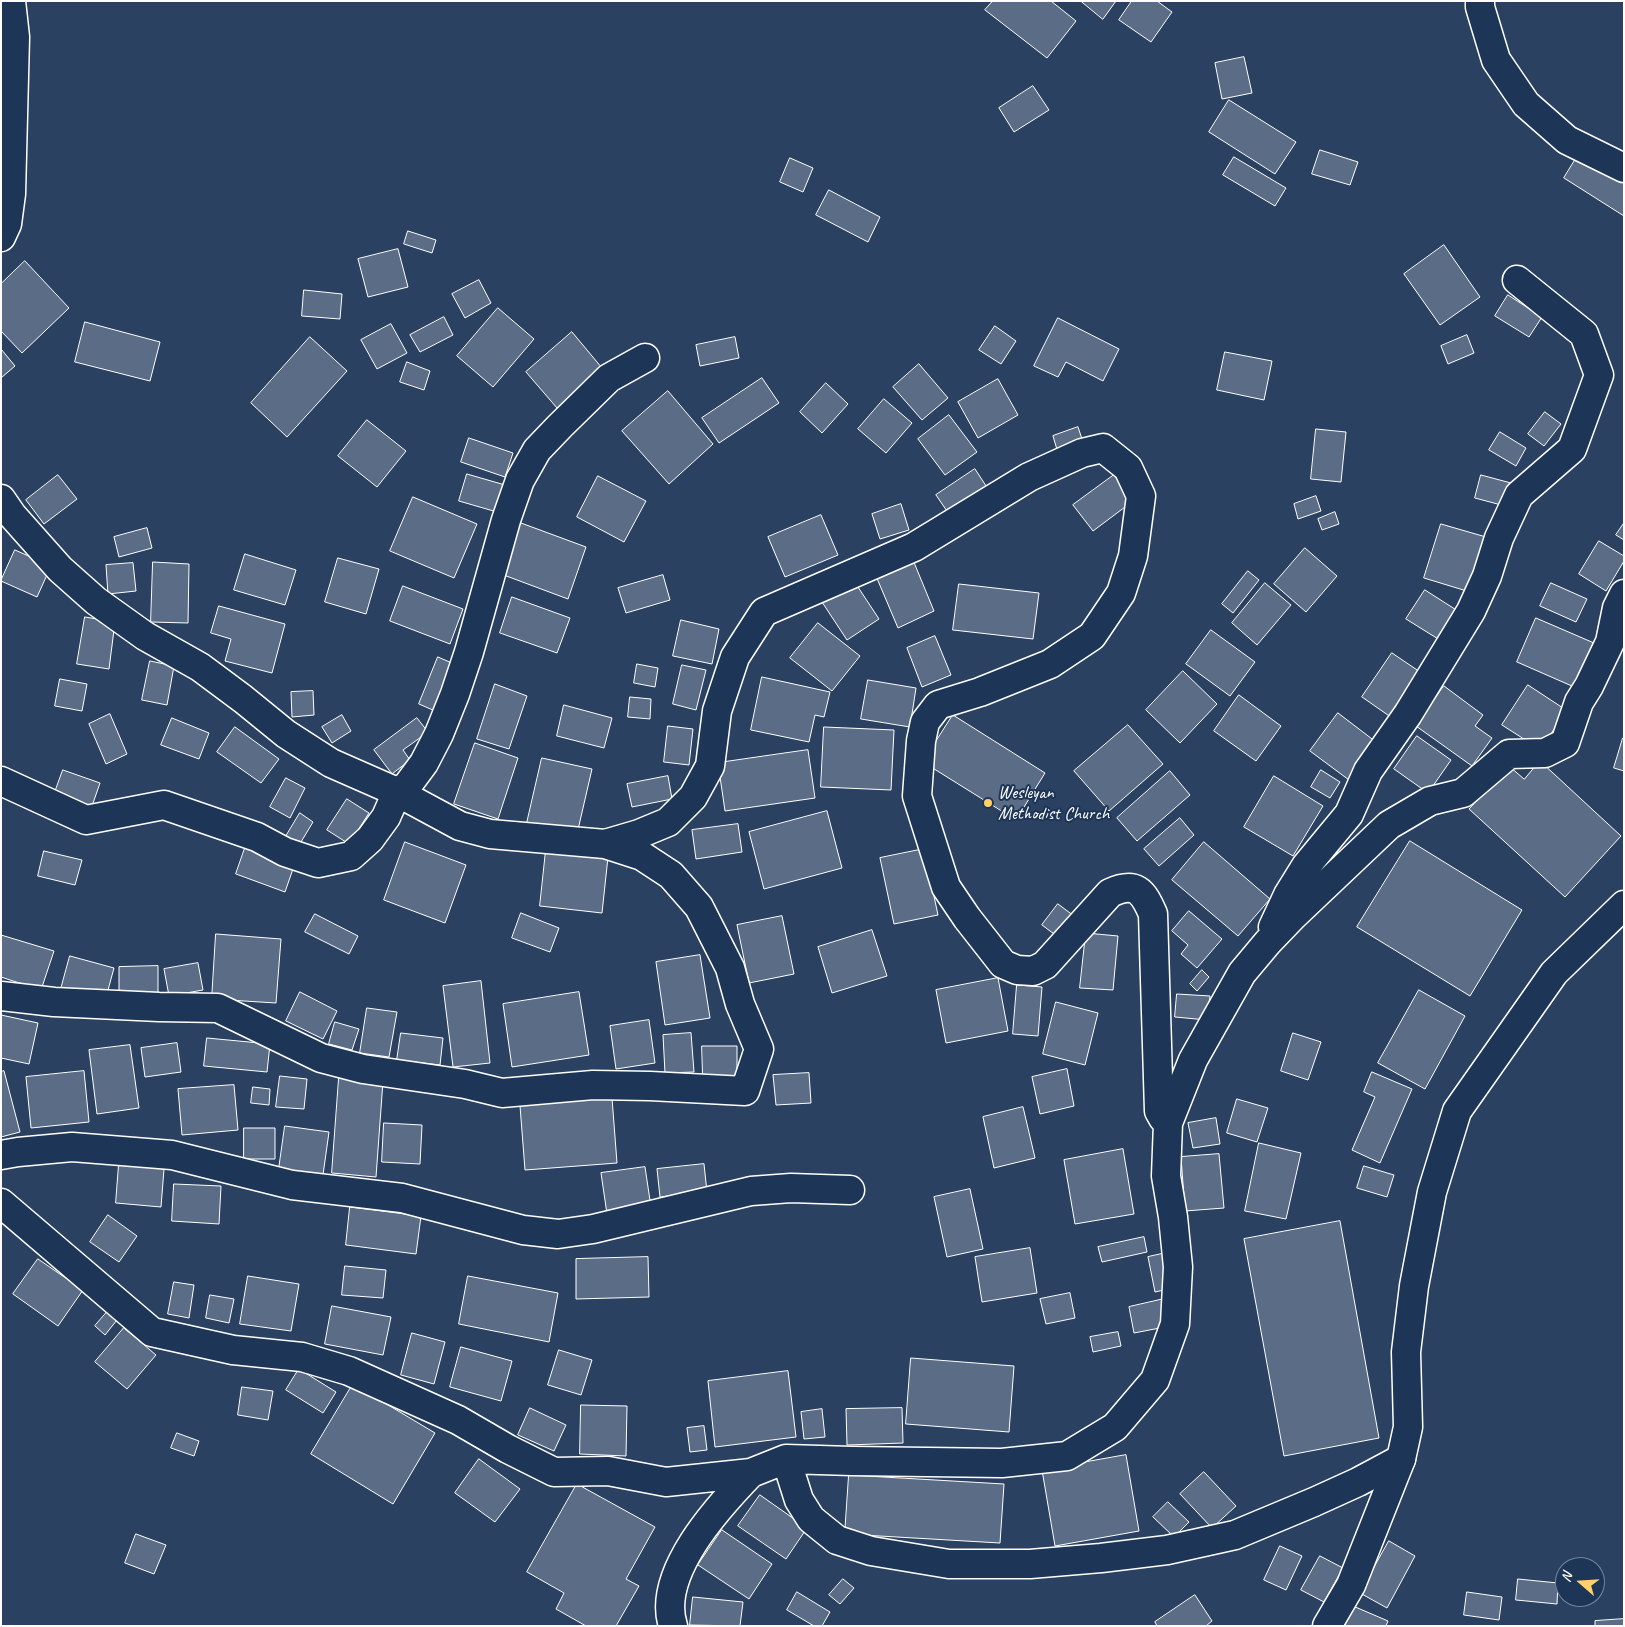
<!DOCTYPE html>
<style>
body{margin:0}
#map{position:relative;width:1625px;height:1627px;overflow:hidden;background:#2a4161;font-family:Caveat,sans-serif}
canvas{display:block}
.frame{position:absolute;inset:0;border:2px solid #fff;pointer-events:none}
.north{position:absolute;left:1555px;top:1557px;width:50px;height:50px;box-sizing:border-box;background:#1d3557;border:1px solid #77869a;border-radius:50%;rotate:289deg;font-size:14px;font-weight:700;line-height:20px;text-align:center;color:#fff}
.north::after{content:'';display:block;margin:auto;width:18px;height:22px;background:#ffd166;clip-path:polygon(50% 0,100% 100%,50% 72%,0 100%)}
</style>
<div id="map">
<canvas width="1625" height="1627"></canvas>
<div class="frame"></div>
<div class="north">N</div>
</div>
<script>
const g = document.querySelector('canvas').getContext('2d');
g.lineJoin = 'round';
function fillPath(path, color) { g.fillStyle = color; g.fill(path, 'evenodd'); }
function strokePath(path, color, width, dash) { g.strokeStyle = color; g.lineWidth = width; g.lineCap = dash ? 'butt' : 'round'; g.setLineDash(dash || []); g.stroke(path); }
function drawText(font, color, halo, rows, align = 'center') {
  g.font = font + ' Caveat,sans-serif'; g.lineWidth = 4; g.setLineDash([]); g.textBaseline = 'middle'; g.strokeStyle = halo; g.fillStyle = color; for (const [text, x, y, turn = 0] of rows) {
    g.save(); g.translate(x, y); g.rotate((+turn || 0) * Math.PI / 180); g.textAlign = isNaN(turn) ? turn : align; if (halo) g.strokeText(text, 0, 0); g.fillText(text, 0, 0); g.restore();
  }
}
const building = new Path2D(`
 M 993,1 L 1051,1 L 1076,21 L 1047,58 L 985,10 Z
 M 1081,1 L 1116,1 L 1103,19 Z
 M 1132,1 L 1157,1 L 1172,12 L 1151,42 L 1119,20 Z
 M 1244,57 L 1252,93 L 1222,99 L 1215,63 Z
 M 1033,86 L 1049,110 L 1014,132 L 999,108 Z
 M 1229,100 L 1296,142 L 1275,174 L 1209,132 Z
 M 1320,150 L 1358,162 L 1350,185 L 1312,174 Z
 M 1580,152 L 1624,180 L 1624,216 L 1564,178 Z
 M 1234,157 L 1286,188 L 1275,206 L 1223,175 Z
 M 790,158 L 813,168 L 803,192 L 780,182 Z
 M 829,190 L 880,217 L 868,242 L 816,215 Z
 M 408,231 L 436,240 L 432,253 L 404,244 Z
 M 1444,245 L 1480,297 L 1440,325 L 1404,274 Z
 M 398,249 L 408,287 L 368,297 L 358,259 Z
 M 25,261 L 69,308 L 22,353 L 1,331 L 1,284 Z
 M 479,280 L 491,303 L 465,318 L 452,294 Z
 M 304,290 L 342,294 L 340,319 L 302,316 Z
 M 1508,295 L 1542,317 L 1529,337 L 1495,316 Z
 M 498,308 L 534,339 L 493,387 L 457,356 Z
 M 444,317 L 453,335 L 420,352 L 410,335 Z
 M 1058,318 L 1119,349 L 1103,381 L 1066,362 L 1058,377 L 1034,366 Z
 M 85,322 L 160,342 L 150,381 L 75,362 Z
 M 391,324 L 407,353 L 377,369 L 361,340 Z
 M 995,326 L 1016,341 L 1001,364 L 979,350 Z
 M 572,332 L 602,368 L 557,408 L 526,372 Z
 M 1467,335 L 1474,353 L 1448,364 L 1441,346 Z
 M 310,337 L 347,371 L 287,437 L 251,403 Z
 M 735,337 L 739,358 L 700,366 L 696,345 Z
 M 1,349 L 15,366 L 1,378 Z
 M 1225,352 L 1272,361 L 1264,400 L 1217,390 Z
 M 407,362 L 430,371 L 424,390 L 400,382 Z
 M 919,364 L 948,398 L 922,420 L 893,387 Z
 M 762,378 L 779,403 L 719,443 L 702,418 Z
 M 998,379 L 1018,415 L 978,438 L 958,402 Z
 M 826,383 L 848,404 L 822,433 L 800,412 Z
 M 668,391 L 713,444 L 669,484 L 622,431 Z
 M 884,399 L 912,423 L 886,453 L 858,429 Z
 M 1545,412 L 1561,424 L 1544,446 L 1528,434 Z
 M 949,415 L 977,452 L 945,475 L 918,439 Z
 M 367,420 L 406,451 L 377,487 L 338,456 Z
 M 1078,427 L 1084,445 L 1058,453 L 1053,436 Z
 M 1316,429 L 1346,432 L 1341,482 L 1311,479 Z
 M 1500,432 L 1526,448 L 1516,466 L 1489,450 Z
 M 469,438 L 513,453 L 505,477 L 461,462 Z
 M 975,469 L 990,492 L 951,517 L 936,495 Z
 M 467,474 L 505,485 L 497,512 L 459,501 Z
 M 58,475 L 77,499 L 44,524 L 26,500 Z
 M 1114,475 L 1133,501 L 1093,531 L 1073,505 Z
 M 1481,475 L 1511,483 L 1505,506 L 1475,498 Z
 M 598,476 L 646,501 L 624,542 L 577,517 Z
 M 1316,496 L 1321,511 L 1298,519 L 1294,504 Z
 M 413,497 L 477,524 L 454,578 L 390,551 Z
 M 901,504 L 909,530 L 880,539 L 872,514 Z
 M 1335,512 L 1339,524 L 1322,530 L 1318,519 Z
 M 821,515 L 838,555 L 785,577 L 768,537 Z
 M 521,523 L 586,547 L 568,599 L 501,574 Z
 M 1624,523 L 1624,540 L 1616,535 Z
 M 1441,524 L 1486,537 L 1470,592 L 1424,578 Z
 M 147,528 L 152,548 L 119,557 L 114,537 Z
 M 1599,541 L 1624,556 L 1624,561 L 1606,591 L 1579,574 Z
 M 1305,548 L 1337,576 L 1306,612 L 1274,584 Z
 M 15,550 L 51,566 L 37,597 L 1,581 Z
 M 245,554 L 296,570 L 285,605 L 234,590 Z
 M 338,558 L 379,569 L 366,614 L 325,602 Z
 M 913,560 L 934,611 L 898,628 L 876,576 Z
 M 153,562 L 189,564 L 188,623 L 151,622 Z
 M 133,563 L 136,591 L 108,594 L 106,565 Z
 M 1248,571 L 1259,580 L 1233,613 L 1222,604 Z
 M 663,575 L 670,600 L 626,613 L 618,588 Z
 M 854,581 L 879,619 L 847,640 L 822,602 Z
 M 1265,583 L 1291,605 L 1257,645 L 1232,623 Z
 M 1551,583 L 1587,599 L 1576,622 L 1540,606 Z
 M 959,584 L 1039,593 L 1033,639 L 953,630 Z
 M 403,586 L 463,609 L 450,644 L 390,621 Z
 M 1425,590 L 1461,613 L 1443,642 L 1406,619 Z
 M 512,597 L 570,618 L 557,653 L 500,633 Z
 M 219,606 L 285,624 L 272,673 L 225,661 L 231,639 L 211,633 Z
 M 85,617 L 115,622 L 109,669 L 77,664 Z
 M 1536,618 L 1601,646 L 1581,690 L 1517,662 Z
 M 681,620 L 719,629 L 712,664 L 673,656 Z
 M 818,623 L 860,656 L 832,691 L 790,658 Z
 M 1211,630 L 1255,662 L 1230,696 L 1186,664 Z
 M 935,636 L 951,675 L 922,687 L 907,648 Z
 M 1392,653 L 1426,676 L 1395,720 L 1362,697 Z
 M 438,657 L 454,664 L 435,711 L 419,704 Z
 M 150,661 L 174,666 L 167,705 L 142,700 Z
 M 637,664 L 658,668 L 655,687 L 634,683 Z
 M 682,665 L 706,670 L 696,710 L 673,704 Z
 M 1183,671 L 1217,704 L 1180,743 L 1146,710 Z
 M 762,677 L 830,692 L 824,717 L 815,715 L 809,742 L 751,730 Z
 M 60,679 L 87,684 L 82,711 L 55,706 Z
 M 868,680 L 916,688 L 910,727 L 861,719 Z
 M 495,684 L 527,696 L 509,749 L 477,739 Z
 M 1528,685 L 1566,710 L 1541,750 L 1502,725 Z
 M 1444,686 L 1483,715 L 1475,726 L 1492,738 L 1472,766 L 1416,726 Z
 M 313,691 L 314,715 L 292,717 L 291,692 Z
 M 1239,695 L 1281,726 L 1256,761 L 1214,731 Z
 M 630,697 L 651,699 L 650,719 L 628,717 Z
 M 564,705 L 612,718 L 604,748 L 557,736 Z
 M 1338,713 L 1376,742 L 1349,780 L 1310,751 Z
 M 110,714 L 127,754 L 106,764 L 89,724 Z
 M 342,715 L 351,731 L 332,743 L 322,727 Z
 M 953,715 L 1045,773 L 1016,820 L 923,762 Z
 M 172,718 L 209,733 L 199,759 L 161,745 Z
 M 417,718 L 428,732 L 403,750 L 410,760 L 392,774 L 374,750 Z
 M 1128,725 L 1163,764 L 1109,811 L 1074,771 Z
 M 668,726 L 693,729 L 689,765 L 664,762 Z
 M 235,727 L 279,759 L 261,783 L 217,752 Z
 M 824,727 L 894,730 L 891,790 L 821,787 Z
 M 1417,736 L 1451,760 L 1428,793 L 1394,769 Z
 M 1623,738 L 1624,738 L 1624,771 L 1614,768 Z
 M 475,743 L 518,758 L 498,819 L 454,804 Z
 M 808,750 L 815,798 L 725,811 L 718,763 Z
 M 542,758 L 592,769 L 577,834 L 527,823 Z
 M 1540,761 L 1621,836 L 1565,897 L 1469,809 L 1509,766 L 1524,779 Z
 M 63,770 L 100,783 L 91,809 L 54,795 Z
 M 1321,770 L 1340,782 L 1330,798 L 1311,787 Z
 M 1170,771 L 1190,795 L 1137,841 L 1117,818 Z
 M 668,776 L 672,799 L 632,807 L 627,784 Z
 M 1274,776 L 1323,806 L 1293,856 L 1244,827 Z
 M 286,778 L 305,788 L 290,818 L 270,807 Z
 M 347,799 L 369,813 L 349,844 L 327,830 Z
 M 827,811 L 842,868 L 764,889 L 749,832 Z
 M 300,813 L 313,822 L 298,847 L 285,838 Z
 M 1180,818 L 1194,835 L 1159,866 L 1144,849 Z
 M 738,824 L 742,852 L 696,859 L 692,830 Z
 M 1410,841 L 1522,910 L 1470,996 L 1357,927 Z
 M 405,842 L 466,865 L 445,923 L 384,900 Z
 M 1204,842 L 1270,899 L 1238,936 L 1172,880 Z
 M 245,848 L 294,866 L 285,892 L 236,874 Z
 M 924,849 L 938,915 L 894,924 L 880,858 Z
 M 546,850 L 608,857 L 602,913 L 540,906 Z
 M 44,851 L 82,860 L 75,885 L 38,876 Z
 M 1058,904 L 1074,916 L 1058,937 L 1042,925 Z
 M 1189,911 L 1222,939 L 1197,968 L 1181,954 L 1188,945 L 1172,931 Z
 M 521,913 L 559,928 L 550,952 L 512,938 Z
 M 315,914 L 358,936 L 349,954 L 305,932 Z
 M 782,916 L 794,974 L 749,983 L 737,925 Z
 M 872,930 L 887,976 L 832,993 L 818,947 Z
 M 1086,933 L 1118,936 L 1113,990 L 1080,988 Z
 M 216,934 L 281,939 L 276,1003 L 212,999 Z
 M 1,935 L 54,951 L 41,990 L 1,977 Z
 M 700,955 L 710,1018 L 665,1025 L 656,962 Z
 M 70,956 L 114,968 L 105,1001 L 61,989 Z
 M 198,963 L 203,990 L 169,996 L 164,969 Z
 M 158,966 L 158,995 L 119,996 L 119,967 Z
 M 1202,970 L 1209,977 L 1197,991 L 1190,984 Z
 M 998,978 L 1008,1031 L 946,1043 L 936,990 Z
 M 481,981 L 490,1063 L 453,1067 L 443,986 Z
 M 1017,985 L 1042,987 L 1038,1036 L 1013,1034 Z
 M 1419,990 L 1465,1016 L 1425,1089 L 1378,1063 Z
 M 300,992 L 337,1011 L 323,1039 L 286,1021 Z
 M 579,992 L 589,1055 L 512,1067 L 503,1004 Z
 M 1177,994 L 1210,996 L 1207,1020 L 1175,1017 Z
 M 1056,1002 L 1098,1013 L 1085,1065 L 1043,1054 Z
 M 367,1008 L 397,1012 L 389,1057 L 360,1053 Z
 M 1,1015 L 38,1023 L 29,1064 L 1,1058 Z
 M 649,1020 L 655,1063 L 616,1069 L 610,1026 Z
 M 335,1022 L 359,1029 L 352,1050 L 329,1044 Z
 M 401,1033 L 443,1038 L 440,1065 L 397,1060 Z
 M 691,1033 L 694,1072 L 665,1073 L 663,1035 Z
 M 1293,1033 L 1321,1042 L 1308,1080 L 1281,1071 Z
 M 207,1038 L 270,1044 L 267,1072 L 204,1066 Z
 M 177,1043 L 181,1072 L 145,1077 L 141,1048 Z
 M 130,1045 L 139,1108 L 97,1114 L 89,1050 Z
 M 702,1046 L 737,1046 L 737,1076 L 703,1076 Z
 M 1067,1069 L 1074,1106 L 1040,1114 L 1032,1077 Z
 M 4,1071 L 20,1132 L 1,1137 L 1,1072 Z
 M 84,1071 L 89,1122 L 31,1128 L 26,1077 Z
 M 1372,1072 L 1412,1089 L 1380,1163 L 1352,1150 L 1375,1097 L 1364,1092 Z
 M 809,1073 L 811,1103 L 776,1105 L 773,1075 Z
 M 280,1076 L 307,1079 L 304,1109 L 276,1107 Z
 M 339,1078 L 383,1081 L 376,1177 L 332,1173 Z
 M 234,1085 L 238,1130 L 182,1135 L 178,1089 Z
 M 253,1087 L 270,1089 L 269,1105 L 251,1103 Z
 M 612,1098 L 617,1163 L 525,1170 L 520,1106 Z
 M 1237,1099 L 1268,1108 L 1257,1142 L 1227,1133 Z
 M 1023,1107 L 1035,1158 L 994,1168 L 983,1117 Z
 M 1216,1118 L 1220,1144 L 1193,1148 L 1188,1123 Z
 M 384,1123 L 422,1125 L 420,1164 L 382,1162 Z
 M 285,1126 L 329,1132 L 322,1182 L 278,1176 Z
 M 244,1128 L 275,1128 L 275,1159 L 244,1159 Z
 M 1259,1143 L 1301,1153 L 1286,1219 L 1245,1211 Z
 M 1123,1149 L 1134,1214 L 1075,1224 L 1064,1160 Z
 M 1219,1154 L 1224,1208 L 1185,1211 L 1181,1157 Z
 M 119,1164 L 164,1169 L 161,1207 L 116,1203 Z
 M 704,1164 L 707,1192 L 660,1197 L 657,1169 Z
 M 1364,1166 L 1394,1175 L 1387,1197 L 1357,1188 Z
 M 645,1167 L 651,1207 L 607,1214 L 601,1173 Z
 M 174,1184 L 221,1186 L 219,1224 L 172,1221 Z
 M 970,1189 L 983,1249 L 947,1257 L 934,1197 Z
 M 350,1207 L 421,1216 L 416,1254 L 346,1245 Z
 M 108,1215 L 137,1236 L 119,1262 L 90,1242 Z
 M 1340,1221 L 1379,1438 L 1284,1456 L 1244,1239 Z
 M 1144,1237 L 1147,1252 L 1102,1262 L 1098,1247 Z
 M 1030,1248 L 1037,1293 L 982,1302 L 975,1257 Z
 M 1166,1253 L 1173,1288 L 1155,1292 L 1148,1257 Z
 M 648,1257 L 649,1297 L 576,1299 L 576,1259 Z
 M 38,1259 L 83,1290 L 58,1326 L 13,1294 Z
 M 345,1266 L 386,1270 L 383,1298 L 342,1295 Z
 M 248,1276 L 299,1284 L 291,1331 L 240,1324 Z
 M 468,1276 L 558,1293 L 549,1342 L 459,1324 Z
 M 174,1282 L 194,1285 L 189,1318 L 168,1314 Z
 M 1070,1293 L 1075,1318 L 1046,1324 L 1040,1299 Z
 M 210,1295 L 234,1299 L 229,1323 L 206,1318 Z
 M 1164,1299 L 1170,1326 L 1134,1333 L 1129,1307 Z
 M 332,1306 L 391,1317 L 383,1355 L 325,1344 Z
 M 107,1312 L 117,1320 L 105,1335 L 95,1326 Z
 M 124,1328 L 156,1355 L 127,1389 L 95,1362 Z
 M 1118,1332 L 1121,1346 L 1093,1352 L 1090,1337 Z
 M 412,1333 L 445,1342 L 434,1384 L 401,1375 Z
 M 461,1347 L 512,1361 L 501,1401 L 450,1387 Z
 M 559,1350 L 592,1360 L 581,1395 L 548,1385 Z
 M 911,1358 L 1014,1366 L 1009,1432 L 906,1424 Z
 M 299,1369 L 336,1392 L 323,1413 L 286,1390 Z
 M 788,1371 L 796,1437 L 715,1447 L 708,1381 Z
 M 353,1384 L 435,1433 L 393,1504 L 311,1454 Z
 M 242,1387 L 273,1391 L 268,1420 L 238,1415 Z
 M 581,1405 L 627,1406 L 626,1456 L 580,1454 Z
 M 530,1408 L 566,1425 L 554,1451 L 518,1435 Z
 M 902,1408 L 903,1443 L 847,1445 L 846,1409 Z
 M 822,1409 L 825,1437 L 804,1439 L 801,1412 Z
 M 704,1426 L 707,1450 L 690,1452 L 687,1428 Z
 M 177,1433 L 199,1441 L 194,1456 L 171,1448 Z
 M 1126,1455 L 1139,1531 L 1055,1546 L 1042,1470 Z
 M 479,1459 L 520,1489 L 495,1522 L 455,1493 Z
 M 1204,1472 L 1236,1506 L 1212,1528 L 1180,1494 Z
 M 849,1475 L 1004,1484 L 1000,1543 L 845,1534 Z
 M 577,1484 L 655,1527 L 626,1579 L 639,1586 L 616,1626 L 586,1626 L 556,1609 L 564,1593 L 527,1572 Z
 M 760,1495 L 807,1528 L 786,1559 L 738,1526 Z
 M 1168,1502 L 1189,1522 L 1174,1537 L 1153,1517 Z
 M 722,1530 L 772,1564 L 749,1599 L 698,1565 Z
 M 136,1534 L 166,1545 L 154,1574 L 125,1563 Z
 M 1389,1541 L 1415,1556 L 1387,1608 L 1360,1593 Z
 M 1280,1546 L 1302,1556 L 1286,1590 L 1264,1580 Z
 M 1320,1556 L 1343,1568 L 1324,1602 L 1301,1590 Z
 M 843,1579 L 854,1588 L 840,1604 L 829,1595 Z
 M 1518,1579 L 1558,1583 L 1557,1604 L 1516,1600 Z
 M 797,1592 L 830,1612 L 822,1626 L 814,1626 L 787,1610 Z
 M 1467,1592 L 1502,1597 L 1499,1620 L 1464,1615 Z
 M 1195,1595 L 1212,1621 L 1206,1626 L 1157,1626 L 1155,1622 Z
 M 693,1597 L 743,1602 L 740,1626 L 690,1625 Z
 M 1353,1606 L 1388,1621 L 1386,1626 L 1345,1626 Z
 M 1624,1619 L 1624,1626 L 1595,1626 L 1595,1621 Z`);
fillPath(building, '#5b6c86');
strokePath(building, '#fff', 1);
const street = new Path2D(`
 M 1,237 L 7,224 L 11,194 L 15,37 L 11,1
 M 1,499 L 12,515 L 60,569 L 96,601 L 145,636 L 200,667 L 243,699 L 286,734 L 331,763 L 397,792 L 460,826 L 490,834 L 605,844 L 642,856 L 671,875 L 699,907 L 730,968 L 740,1004 L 759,1049 L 745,1091 L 650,1086 L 593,1085 L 502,1093 L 465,1084 L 363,1069 L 321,1058 L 218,1008 L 159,1007 L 54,1002 L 1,996
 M 1,781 L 86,820 L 164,805 L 257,837 L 285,852 L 318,863 L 351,856 L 370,839 L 386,817 L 397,792 L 407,786 L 424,763 L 439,734 L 455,694 L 469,652 L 506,520 L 520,480 L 537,450 L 560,426 L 609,378 L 645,358
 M 605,844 L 639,834 L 668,822 L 693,797 L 710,766 L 717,711 L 735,657 L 764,612 L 914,547 L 1029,477 L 1082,453 L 1103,448 L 1128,468 L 1141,496 L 1133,556 L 1121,593 L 1092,636 L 1050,664 L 980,692 L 938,705 L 925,722 L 921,741 L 917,796 L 946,887 L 967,918 L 1003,964 L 1017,970 L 1033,971 L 1045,965 L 1110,893 C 1136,881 1143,891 1153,914 L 1159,1111 L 1163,1118 L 1168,1123
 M 1273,927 L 1288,895 L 1306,866 L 1349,814 L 1368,771 L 1408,714 L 1471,611 L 1487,576 L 1499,538 L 1519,495 L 1572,449 L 1599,375 L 1584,334 L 1517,280
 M 1,1155 L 18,1152 L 72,1147 L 172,1155 L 292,1185 L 402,1198 L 523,1230 L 558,1234 L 593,1229 L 751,1191 L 791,1188 L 850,1190
 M 1,1203 L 152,1332 L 233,1350 L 302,1357 L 349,1371 L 458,1420 L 508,1449 L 554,1472 L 608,1471 L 666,1482 L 751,1473 L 786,1459 L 852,1461 L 1002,1463 L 1067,1456 L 1115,1427 L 1155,1380 L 1175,1324 L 1178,1267 L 1173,1217 L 1166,1176 L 1168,1123 L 1193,1060 L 1242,973 L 1268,942 L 1293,916 L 1389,825 L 1430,801 L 1463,793 L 1509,754 L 1545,753 L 1565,743 L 1579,702 L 1589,686 L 1610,642 L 1617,608 L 1624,594
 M 786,1459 L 799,1500 L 811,1519 L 837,1540 L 871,1551 L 949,1564 L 1030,1564 L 1101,1558 L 1167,1550 L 1235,1535 L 1314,1502 L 1358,1482 L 1401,1459
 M 673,1626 C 656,1574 718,1507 751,1473`);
const highway = new Path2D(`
 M 1480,1 L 1480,7 L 1496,60 L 1526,104 L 1567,140 L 1624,168
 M 1327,1626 L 1351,1585 L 1401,1459 L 1408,1427 L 1406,1352 L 1414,1286 L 1432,1192 L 1457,1111 L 1554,973 L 1624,905`);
strokePath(street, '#fff', 31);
strokePath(highway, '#fff', 31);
strokePath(street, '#1d3557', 28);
strokePath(highway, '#1d3557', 28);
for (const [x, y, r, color] of [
 [988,803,5,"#ffd166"]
]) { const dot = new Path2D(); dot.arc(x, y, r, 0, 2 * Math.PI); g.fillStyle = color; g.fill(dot); strokePath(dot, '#1d3557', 2); }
drawText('18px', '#fff', '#1d3557', [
 ["Wesleyan",998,793],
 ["Methodist Church",998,814]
], 'left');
</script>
